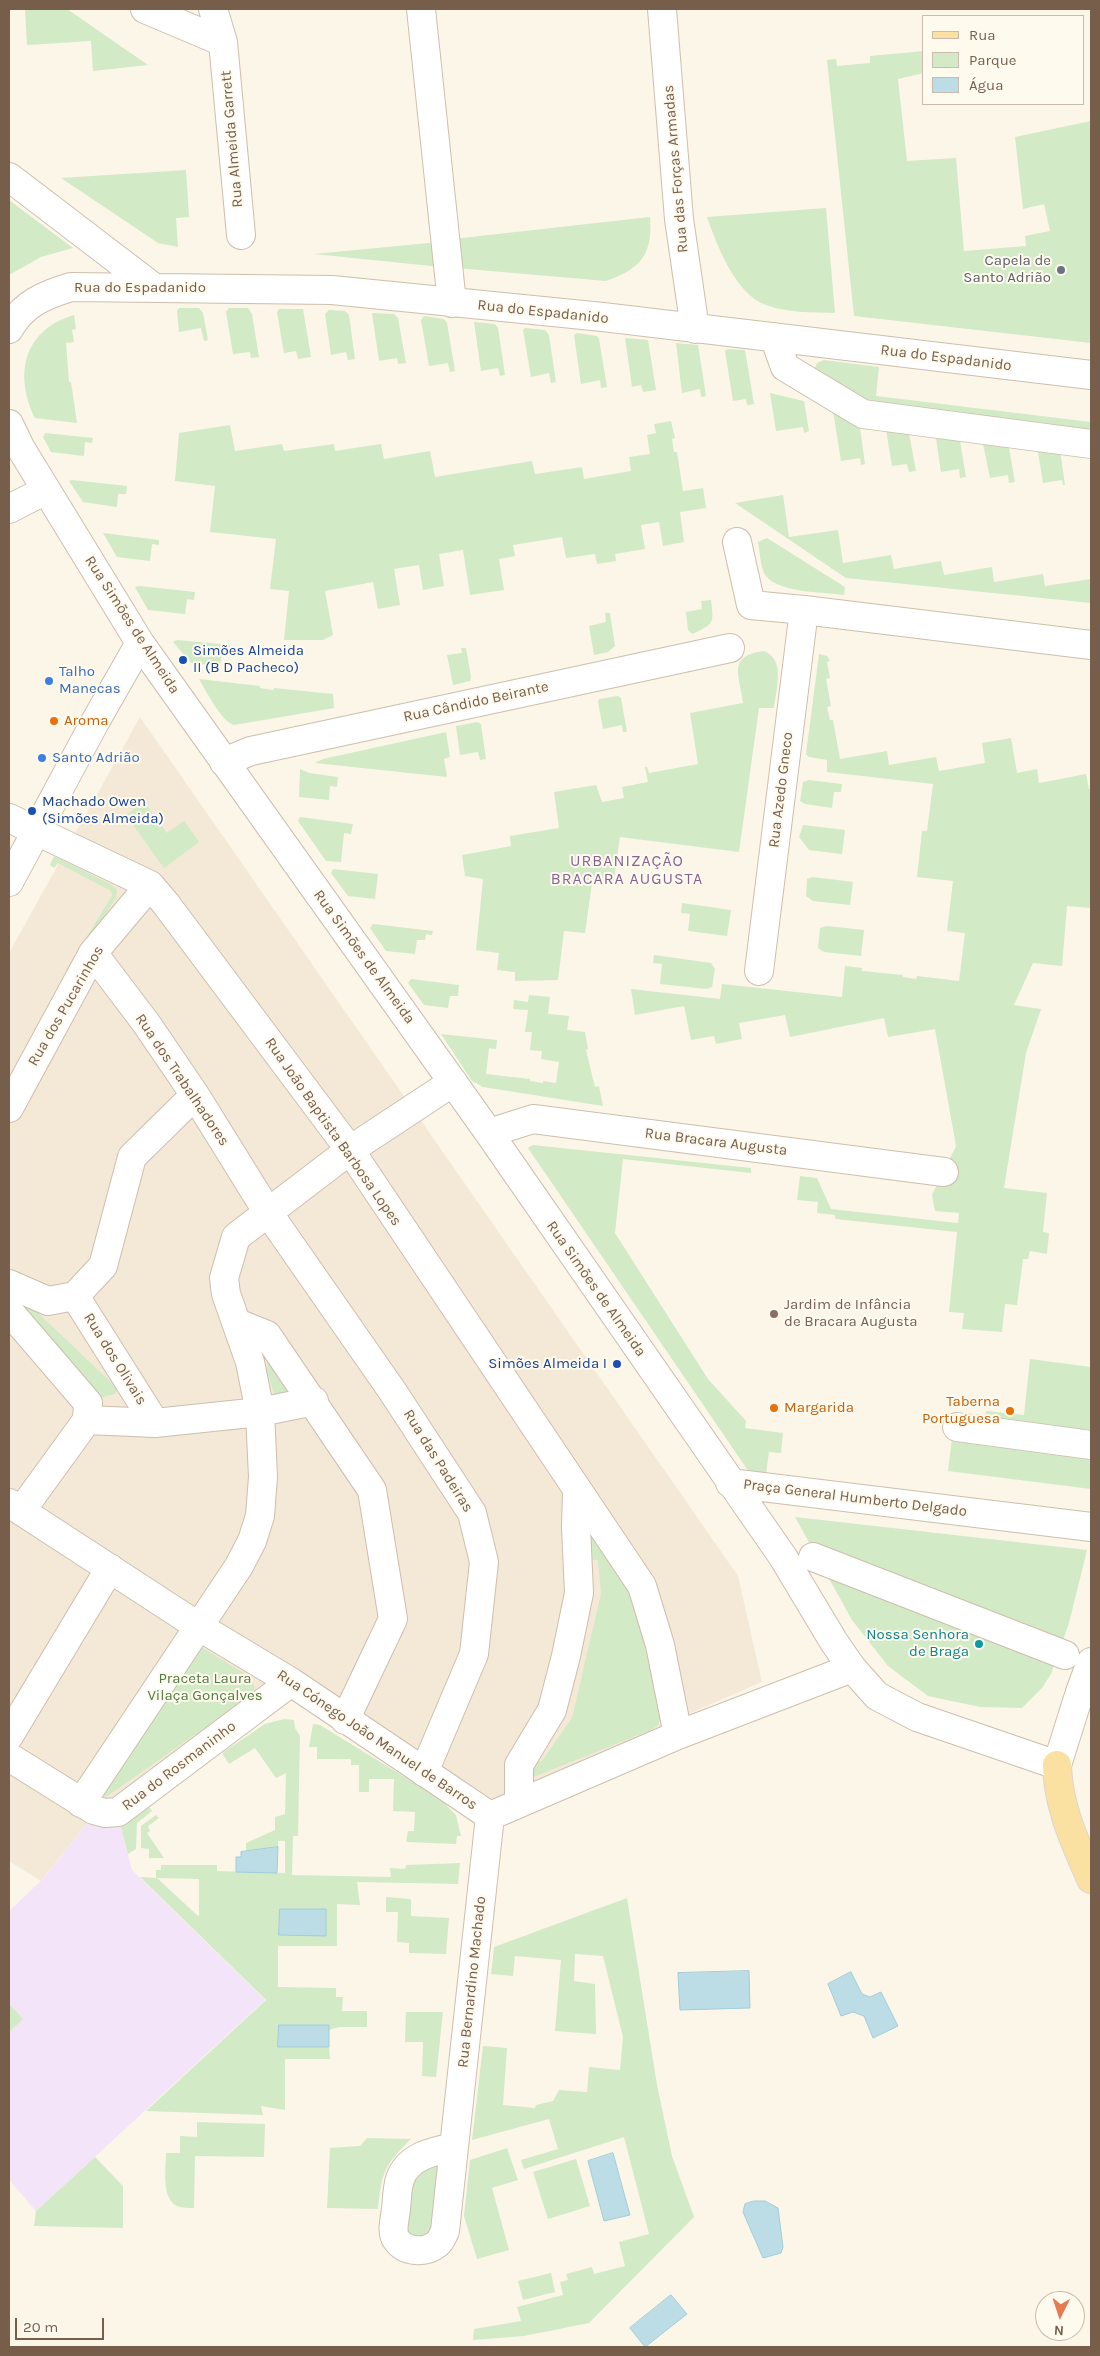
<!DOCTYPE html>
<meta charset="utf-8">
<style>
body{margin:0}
#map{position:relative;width:1100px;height:2356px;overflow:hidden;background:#fcf6e8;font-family:Karla,sans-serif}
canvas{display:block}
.frame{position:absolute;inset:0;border:10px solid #775e4b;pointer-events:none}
.legend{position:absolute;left:922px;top:15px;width:162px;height:90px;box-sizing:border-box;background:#fffaee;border:1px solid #c9bcad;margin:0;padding:6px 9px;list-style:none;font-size:15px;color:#775e4b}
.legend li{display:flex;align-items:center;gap:10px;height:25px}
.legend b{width:25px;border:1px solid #c9bcad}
.north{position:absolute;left:1035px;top:2291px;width:50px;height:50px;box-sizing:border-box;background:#fffaee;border:1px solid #c9bcad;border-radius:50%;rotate:184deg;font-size:14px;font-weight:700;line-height:20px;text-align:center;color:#775e4b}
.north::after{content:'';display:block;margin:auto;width:18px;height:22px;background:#e57b4e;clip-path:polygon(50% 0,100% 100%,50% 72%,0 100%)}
.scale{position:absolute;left:15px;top:2318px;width:89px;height:22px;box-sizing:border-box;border:2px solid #775e4b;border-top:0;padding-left:6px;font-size:15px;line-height:18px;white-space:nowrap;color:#775e4b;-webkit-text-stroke:4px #fffaee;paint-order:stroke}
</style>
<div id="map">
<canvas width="1100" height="2356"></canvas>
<div class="frame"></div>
<ul class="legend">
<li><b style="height:6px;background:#fae0a1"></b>Rua</li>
<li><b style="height:14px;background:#d2eac6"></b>Parque</li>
<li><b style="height:14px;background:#bcdde6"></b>Água</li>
</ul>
<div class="north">N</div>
<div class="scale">20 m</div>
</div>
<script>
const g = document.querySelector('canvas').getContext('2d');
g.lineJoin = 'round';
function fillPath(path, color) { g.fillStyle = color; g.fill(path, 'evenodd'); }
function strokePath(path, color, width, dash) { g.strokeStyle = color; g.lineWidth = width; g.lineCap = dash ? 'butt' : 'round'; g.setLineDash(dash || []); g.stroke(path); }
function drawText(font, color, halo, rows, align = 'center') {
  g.font = font + ' Karla,sans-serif'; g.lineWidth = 4; g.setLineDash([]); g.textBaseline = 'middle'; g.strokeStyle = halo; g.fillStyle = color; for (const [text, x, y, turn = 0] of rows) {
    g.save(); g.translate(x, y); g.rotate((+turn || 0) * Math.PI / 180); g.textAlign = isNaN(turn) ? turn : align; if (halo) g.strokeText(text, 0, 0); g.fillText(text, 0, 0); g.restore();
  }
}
fillPath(new Path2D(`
 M 140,717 L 738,1576 L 762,1682 L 493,1799 L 314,1685 L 120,1823 L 88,1822 L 41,1881 L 9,1861 L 9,953 Z`), '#f4e9d6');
fillPath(new Path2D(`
 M 88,1822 L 120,1824 L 132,1870 L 265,2000 L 36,2211 L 9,2180 L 9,1911 L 43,1879 Z`), '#f3e4f9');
fillPath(new Path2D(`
 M 25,9 L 67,9 L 148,65 L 93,71 L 91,41 L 27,45 Z
 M 924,51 L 924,73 L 898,79 L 907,161 L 956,158 L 964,251 L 1026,246 L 1025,236 L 1050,231 L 1044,204 L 1023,209 L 1015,137 L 1091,121 L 1091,343 L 854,316 L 827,60 L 836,59 L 837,66 L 870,63 L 870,56 Z
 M 186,170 L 189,217 L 176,218 L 178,247 L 158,243 L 61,178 Z
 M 9,200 L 73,248 L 41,257 L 9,275 Z
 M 826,208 L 835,313 C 812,312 787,313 766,305 C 735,294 717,245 707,217 Z
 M 650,217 C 653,254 641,269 606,281 L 456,268 L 453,239 Z
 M 439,242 L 441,267 L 314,254 Z
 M 179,308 L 199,308 L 203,313 L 208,340 L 204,341 L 201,328 L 179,332 L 177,311 Z
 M 229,308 L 248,308 L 252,314 L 259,357 L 251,358 L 250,352 L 233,354 L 226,312 Z
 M 279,309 L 303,309 L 311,357 L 298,359 L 296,351 L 284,353 L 277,312 Z
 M 329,310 L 345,311 L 349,315 L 355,359 L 348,360 L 346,352 L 331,355 L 325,314 Z
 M 372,313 L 394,314 L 398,318 L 406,363 L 398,364 L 397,358 L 379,361 Z
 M 74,315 L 76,329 L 72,330 L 74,342 L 66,343 L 69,382 L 71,382 L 77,423 L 35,418 C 14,375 23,330 74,315 Z
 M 424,316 L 444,319 L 447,323 L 455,371 L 450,372 L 448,363 L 429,366 L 421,320 Z
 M 474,322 L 495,324 L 498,328 L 505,375 L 500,376 L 498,368 L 481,371 Z
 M 525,328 L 545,330 L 549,335 L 556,382 L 551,383 L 549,373 L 531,377 L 523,330 Z
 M 577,333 L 597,336 L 599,339 L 607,387 L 601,388 L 600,380 L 581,384 L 574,335 Z
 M 625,338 L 648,340 L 656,390 L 643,392 L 641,385 L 632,387 Z
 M 676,343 L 698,345 L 706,396 L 701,397 L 700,389 L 682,393 Z
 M 727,349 L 745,350 L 754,404 L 747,405 L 746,399 L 733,401 L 725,351 Z
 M 824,360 L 879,367 L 876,396 L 1091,422 L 1091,435 L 865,406 L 814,370 L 817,363 Z
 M 770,393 L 804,401 L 809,431 L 804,433 L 803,427 L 776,431 Z
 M 832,405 L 859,420 L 865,464 L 861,465 L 860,458 L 841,461 Z
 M 671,421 L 675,438 L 672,439 L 674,452 L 677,452 L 683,491 L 703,488 L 706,508 L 680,512 L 684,542 L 663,546 L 659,522 L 641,525 L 645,549 L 615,554 L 616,561 L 597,564 L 595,554 L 566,558 L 562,537 L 513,545 L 515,556 L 499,559 L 504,590 L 470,595 L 463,550 L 439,554 L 444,586 L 423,590 L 419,565 L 394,569 L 400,605 L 378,609 L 373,582 L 325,591 L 333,635 L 323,640 L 284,640 L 289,591 L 270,589 L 276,539 L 210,532 L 215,486 L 175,481 L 179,433 L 230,425 L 235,451 L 282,444 L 284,451 L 334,444 L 335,451 L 381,444 L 384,459 L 430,451 L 435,477 L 532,461 L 535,474 L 582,467 L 584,479 L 631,471 L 629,457 L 650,454 L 647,435 L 656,433 L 654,424 Z
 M 885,424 L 908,428 L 916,471 L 909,472 L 907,464 L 892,466 Z
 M 935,432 L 959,435 L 966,477 L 960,478 L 959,469 L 941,472 Z
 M 45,433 L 93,438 L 92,443 L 85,442 L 84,456 L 51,452 L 43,437 Z
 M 982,439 L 1008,442 L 1015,482 L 1009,483 L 1008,475 L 990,478 Z
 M 1037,446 L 1060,450 L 1065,485 L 1063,485 L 1062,480 L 1043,483 Z
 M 72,480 L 127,486 L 126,494 L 118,494 L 117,507 L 83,502 L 69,481 Z
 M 783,495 L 789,537 L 838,530 L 843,563 L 891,555 L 894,569 L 941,561 L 944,575 L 992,567 L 994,582 L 1043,574 L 1045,586 L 1091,579 L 1091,603 L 846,578 L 735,503 Z
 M 103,533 L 159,540 L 159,545 L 152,544 L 150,561 L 117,557 Z
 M 767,538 L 845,587 L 844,595 C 823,592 774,593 764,573 C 760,564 760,551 758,542 Z
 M 139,586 L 195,592 L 194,600 L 187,599 L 185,614 L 148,610 L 135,587 Z
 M 711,600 C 714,624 714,624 692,634 L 688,630 L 686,612 L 702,609 L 701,601 Z
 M 605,613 L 610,613 L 615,646 L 608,652 L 594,655 L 589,626 L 606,622 Z
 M 177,640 L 230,645 L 229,653 L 222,652 L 220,666 L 191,663 L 173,642 Z
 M 461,648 L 466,648 L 471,677 L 470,681 L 453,685 L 447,655 L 462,653 Z
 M 764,651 C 786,660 776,689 774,708 L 759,708 L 739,852 L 620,837 L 613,886 L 592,883 L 585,933 L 564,931 L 558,980 L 515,981 L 515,972 L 497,970 L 499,953 L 476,950 L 483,879 L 465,876 L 462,855 L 511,846 L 510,836 L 559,828 L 554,792 L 596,785 L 602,802 L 624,798 L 622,787 L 648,782 L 645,767 L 647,767 L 649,773 L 698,764 L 690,713 L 743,703 C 740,675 726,656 764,651 Z
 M 819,654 L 827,656 L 830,661 L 827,662 L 830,678 L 826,679 L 831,706 L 827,707 L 830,720 L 833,720 L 840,759 L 887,751 L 889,765 L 936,757 L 939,771 L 985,763 L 982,743 L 1011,738 L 1017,773 L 1037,769 L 1039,783 L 1086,774 L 1089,789 L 1091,789 L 1091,908 L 1067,906 L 1062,966 L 1033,963 L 1014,1005 L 1041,1009 L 1026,1053 L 1004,1188 L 1047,1193 L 1043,1232 L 1049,1233 L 1047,1254 L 1030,1251 L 1028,1259 L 1023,1259 L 1017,1305 L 1005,1304 L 1002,1332 L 962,1329 L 964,1313 L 949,1312 L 957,1232 L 835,1219 L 835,1215 L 817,1213 L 818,1202 L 797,1200 L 800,1176 L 817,1178 L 831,1209 L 958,1223 L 959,1213 L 935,1211 L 932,1195 L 956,1146 L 935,1029 L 888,1037 L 884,1018 L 790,1037 L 785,1015 L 739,1023 L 742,1039 L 716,1044 L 714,1036 L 691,1040 L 684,1006 L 635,1015 L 631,989 L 720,999 L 722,984 L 842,997 L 845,966 L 862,968 L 862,971 L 903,975 L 903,977 L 916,979 L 917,976 L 959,981 L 965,933 L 947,931 L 953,881 L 917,877 L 922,831 L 927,831 L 933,784 L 827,772 L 827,760 L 809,757 L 806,754 Z
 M 199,679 L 260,686 L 260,688 L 273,690 L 274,688 L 333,694 L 334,708 L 234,725 C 222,722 206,691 199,679 Z
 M 618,696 L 621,698 L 627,732 L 623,732 L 622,725 L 603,729 L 598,702 L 599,699 Z
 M 477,722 L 481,724 L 486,759 L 480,760 L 478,752 L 460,755 L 456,726 Z
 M 446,732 L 450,757 L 444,759 L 447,777 L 315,763 L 323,759 Z
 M 300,769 L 309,773 L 338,777 L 337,787 L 330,786 L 329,800 L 299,797 Z
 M 809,780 L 842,784 L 841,792 L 834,792 L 832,808 L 805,804 L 800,801 L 803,782 Z
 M 144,802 L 167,833 L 184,821 L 199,842 L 164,868 L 126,815 Z
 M 300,817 L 353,824 L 351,834 L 344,833 L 341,862 L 326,861 L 298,821 Z
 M 803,825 L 845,830 L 842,854 L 809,850 L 799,837 Z
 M 54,856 L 112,885 L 117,890 L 116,898 L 70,971 L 66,970 L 112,896 L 111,891 L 58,863 L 54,868 L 50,865 Z
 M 333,869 L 378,874 L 375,899 L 348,896 L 331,873 Z
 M 813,877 L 853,882 L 850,905 L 813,901 L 806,896 L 807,879 Z
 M 682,903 L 731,910 L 727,936 L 688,931 L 690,914 L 681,913 Z
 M 373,924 L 433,931 L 432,935 L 426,934 L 425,940 L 417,940 L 415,954 L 386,951 L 370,928 Z
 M 827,926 L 864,930 L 861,956 L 824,952 L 818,948 L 820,928 Z
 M 654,955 L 711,963 L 715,969 L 712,987 L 707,989 L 660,984 L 662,964 L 653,963 Z
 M 411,979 L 459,985 L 458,996 L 450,996 L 448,1008 L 424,1005 L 408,983 Z
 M 529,995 L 550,997 L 548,1014 L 569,1016 L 567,1030 L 585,1032 L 588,1049 L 586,1050 L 595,1087 L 599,1086 L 603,1106 L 483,1087 L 472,1081 L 441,1034 L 497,1040 L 496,1049 L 489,1048 L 486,1074 L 530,1079 L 530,1081 L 543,1083 L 543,1081 L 556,1083 L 559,1062 L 541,1059 L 542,1051 L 530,1050 L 532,1032 L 525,1032 L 528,1010 L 513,1009 L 514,1000 L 528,1002 Z
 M 533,1145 L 751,1168 L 751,1173 L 623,1159 L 615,1233 L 708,1379 L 746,1421 L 745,1428 L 783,1433 L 781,1453 L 769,1452 L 766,1474 L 749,1472 L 528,1148 Z
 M 9,1293 L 37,1312 L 118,1389 L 115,1394 L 98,1398 Z
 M 268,1356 L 294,1396 L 277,1404 L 267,1371 Z
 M 1030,1359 L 1091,1367 L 1091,1433 L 985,1420 L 986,1411 L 1024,1415 Z
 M 952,1439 L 1091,1456 L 1091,1489 L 948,1471 Z
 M 583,1515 L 633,1594 L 661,1718 L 658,1725 L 651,1730 L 531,1778 L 528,1764 L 542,1761 L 572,1718 L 601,1594 L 598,1560 L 585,1559 Z
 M 795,1517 L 1087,1550 L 1069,1623 L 1051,1674 L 1042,1688 L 1022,1708 L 980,1707 L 928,1696 L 888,1666 L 852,1620 Z
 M 196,1644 L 250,1677 L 255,1688 L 250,1696 L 106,1797 L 98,1792 Z
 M 284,1719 L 294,1720 L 295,1728 L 300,1736 L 298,1836 L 293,1836 L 292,1875 L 391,1877 L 390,1868 L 405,1869 L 406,1865 L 460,1863 L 458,1884 L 357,1882 L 360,1905 L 337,1904 L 337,1946 L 278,1946 L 278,1987 L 336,1988 L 336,1997 L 343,1997 L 342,2011 L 367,2011 L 367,2027 L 339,2027 L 329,2030 L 329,2025 L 279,2047 L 329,2047 L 330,2059 L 285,2059 L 285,2110 L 261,2106 L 263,2115 L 146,2111 L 266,2000 L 140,1877 L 156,1878 L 156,1870 L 161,1870 L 161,1865 L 217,1865 L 217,1871 L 285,1873 L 285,1841 L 278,1841 L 278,1847 L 246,1851 L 246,1843 L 275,1830 L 275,1817 L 285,1814 L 286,1773 L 276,1778 L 255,1748 L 229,1764 L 222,1753 L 265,1724 ZM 157,1878 L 199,1879 L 199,1916 L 198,1916 Z
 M 313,1724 L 320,1725 L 439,1798 L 456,1815 L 461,1836 L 457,1836 L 456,1844 L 406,1842 L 408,1831 L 414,1831 L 415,1812 L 393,1811 L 394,1779 L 369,1779 L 369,1792 L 359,1792 L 359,1765 L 351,1765 L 351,1759 L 317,1759 L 317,1747 L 309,1747 Z
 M 148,1805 L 152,1811 L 137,1823 L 136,1849 L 128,1854 L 120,1824 Z
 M 156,1815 L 159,1818 L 148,1826 L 150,1831 L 147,1833 L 164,1858 L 149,1858 L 149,1849 L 141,1848 L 141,1826 Z
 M 386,1897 L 411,1899 L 411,1916 L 449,1918 L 446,1954 L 409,1953 L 409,1943 L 397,1942 L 398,1912 L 386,1912 Z
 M 627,1898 L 657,2085 L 672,2156 L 694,2217 L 589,2323 L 524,2336 L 473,2340 L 474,2329 L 521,2321 L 517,2307 L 563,2295 L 560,2282 L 568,2280 L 566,2274 L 592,2267 L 594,2274 L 625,2266 L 619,2242 L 649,2234 L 624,2137 L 524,2169 L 521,2160 L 558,2149 L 549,2119 L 472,2140 L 483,2046 L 507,2048 L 503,2105 L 535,2108 L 536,2105 L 553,2101 L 559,2090 L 587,2092 L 589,2067 L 620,2070 L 623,2037 L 603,1956 L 575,1954 L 574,1981 L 595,1984 L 596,2034 L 555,2031 L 561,1960 L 515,1956 L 513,1976 L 491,1974 L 494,1947 Z
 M 9,2004 L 23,2019 L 9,2032 Z
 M 406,2012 L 443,2012 L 436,2077 L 422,2076 L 423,2042 L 405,2042 Z
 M 197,2122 L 265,2124 L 264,2157 L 195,2156 L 194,2208 C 189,2208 182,2208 177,2206 C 161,2198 166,2168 166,2153 L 180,2153 L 180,2136 L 197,2137 Z
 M 367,2138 L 411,2139 C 384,2166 382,2171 378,2209 L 327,2208 L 330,2148 L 360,2146 Z
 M 454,2147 L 445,2231 L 408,2249 L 400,2179 Z
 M 507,2148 L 518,2180 L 492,2188 L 509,2250 L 477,2259 L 464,2216 L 470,2160 Z
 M 95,2157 L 123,2186 L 123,2228 L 34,2226 L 36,2211 Z
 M 576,2159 L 590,2206 L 548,2219 L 533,2172 Z
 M 551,2273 L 555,2292 L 523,2300 L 518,2281 Z`), '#d2eac6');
const water = new Path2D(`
 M 278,1847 L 277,1873 L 236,1872 L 236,1857 L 241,1857 L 241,1852 Z
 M 280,1909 L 326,1909 L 326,1936 L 279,1935 Z
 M 749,1971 L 750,2008 L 680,2010 L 678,1973 Z
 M 851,1972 L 862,1994 L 870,1997 L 881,1992 L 898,2026 L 873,2038 L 864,2016 L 853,2012 L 841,2016 L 828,1984 Z
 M 279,2025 L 329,2025 L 329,2047 L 278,2047 Z
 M 613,2153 L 630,2215 L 604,2221 L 588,2161 Z
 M 754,2201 L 765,2201 L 778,2208 L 783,2247 L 781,2253 L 763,2258 L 743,2212 L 745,2204 Z
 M 671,2295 L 687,2314 L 645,2347 L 630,2328 Z`);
fillPath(water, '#bcdde6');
strokePath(water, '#a2ccd8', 1);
const minor = new Path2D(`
 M 145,9 L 223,42
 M 213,9 L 223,42 L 241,235
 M 421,9 L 452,303
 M 662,9 L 679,219 L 695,329
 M 9,177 L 153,287
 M 9,329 C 23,304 44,295 71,287 L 332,290 L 603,317 L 1091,375
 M 774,337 L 785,367 L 863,414 L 1091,444
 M 9,424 L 20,447 L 140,643 L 489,1133 L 783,1557 L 834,1642 L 852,1668 L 877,1696 L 917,1717 L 1057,1765 L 1080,1692 L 1091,1662
 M 9,509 L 46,490
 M 737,542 L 751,605 L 804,610
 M 224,762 L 251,751 L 730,648
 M 9,818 L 150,885 L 166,904 L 350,1150 L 642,1586 L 660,1645 L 678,1735
 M 9,882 L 95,722 L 140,643
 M 93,953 L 146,1023 L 195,1095 L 267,1211 L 393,1392 L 472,1513 L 484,1562 L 474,1654 L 424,1772
 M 759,971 L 804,610 L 1091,645
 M 9,1108 L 93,953 L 150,885
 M 489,1133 L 533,1119 L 944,1172
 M 9,1284 L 48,1301 L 75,1296 L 155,1423
 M 75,1296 L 103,1266 L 132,1157 L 195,1095
 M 9,1311 L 88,1403 L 87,1420 L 21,1511
 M 237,1323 L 267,1335 L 372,1490 L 393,1619 L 345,1720
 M 87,1420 L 155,1423 L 260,1412 L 314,1401
 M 957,1427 L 1091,1445
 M 730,1483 L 1091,1527
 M 9,1503 L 198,1626 L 291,1682 L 490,1816 L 678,1735 L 852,1668
 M 813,1557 L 1065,1655
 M 9,1736 L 110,1568
 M 9,1757 L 94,1810 L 105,1813 L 118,1812 L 291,1682
 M 81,1803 L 239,1566 L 252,1541 L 260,1516 L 263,1477 L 260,1412 L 250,1362 L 226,1294 L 224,1278 L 236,1237 L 350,1150 L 453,1082
 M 519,1803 L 519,1765 L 552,1710 L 566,1656 L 579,1593 L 576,1527 L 577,1491
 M 454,2147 L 445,2231 C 443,2235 441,2241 437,2244 C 426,2253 405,2253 396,2239 C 391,2232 395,2218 396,2209 C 397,2200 397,2188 400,2179 C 408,2156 434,2151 454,2147 L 490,1816`);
const major = new Path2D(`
 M 1057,1765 C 1058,1807 1075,1842 1091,1879`);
strokePath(minor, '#cebead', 30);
strokePath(major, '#dcd5d0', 30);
strokePath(minor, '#fff', 28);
strokePath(major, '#fae0a1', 28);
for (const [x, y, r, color] of [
 [1061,270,5,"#6b7280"],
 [183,660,5,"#1a4fb4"],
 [49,681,5,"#3f7fe0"],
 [54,721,5,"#e8710a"],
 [42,758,5,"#3f7fe0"],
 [32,811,5,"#1a4fb4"],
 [774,1314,5,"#8d6e63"],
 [617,1364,5,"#1a4fb4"],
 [774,1408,5,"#e8710a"],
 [1010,1411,5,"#e8710a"],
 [979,1644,5,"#0f9aa8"]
]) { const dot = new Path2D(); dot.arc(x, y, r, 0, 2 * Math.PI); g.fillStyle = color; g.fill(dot); strokePath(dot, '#fffaee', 2); }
drawText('15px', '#775e4b', '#fffaee', [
 ["Rua Almeida Garrett",232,139,-95],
 ["Rua das Forças Armadas",676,169,-95],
 ["Rua do Espadanido",140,288],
 ["Rua do Espadanido",543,312,6],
 ["Rua do Espadanido",946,358,7],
 ["Rua Simões de Almeida",132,625,57],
 ["Rua Cândido Beirante",476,702,-12],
 ["Rua Azedo Gneco",781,790,-83],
 ["Rua Simões de Almeida",364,957,54],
 ["Rua dos Pucarinhos",66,1006,-60],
 ["Rua dos Trabalhadores",182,1080,56],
 ["Rua João Baptista Barbosa Lopes",333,1132,55],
 ["Rua Bracara Augusta",716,1142,7],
 ["Rua Simões de Almeida",596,1289,55],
 ["Rua dos Olivais",115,1359,58],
 ["Rua das Padeiras",438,1461,58],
 ["Praça General Humberto Delgado",855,1498,7],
 ["Rua Cónego João Manuel de Barros",377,1740,34],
 ["Rua do Rosmaninho",179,1766,-37],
 ["Rua Bernardino Machado",472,1982,-84]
]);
drawText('15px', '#5b616d', '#fffaee', [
 ["Capela de",1051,261],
 ["Santo Adrião",1051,278]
], 'right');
drawText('15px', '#164399', '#fffaee', [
 ["Simões Almeida",193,651],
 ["II (B D Pacheco)",193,668],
 ["Machado Owen",42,802],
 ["(Simões Almeida)",42,819],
 ["Simões Almeida I",607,1364,"right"]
], 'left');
drawText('15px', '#366cbe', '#fffaee', [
 ["Talho",59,672],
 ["Manecas",59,689],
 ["Santo Adrião",52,758]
], 'left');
drawText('15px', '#c56008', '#fffaee', [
 ["Aroma",64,721],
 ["Taberna",1000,1402,"right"],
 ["Portuguesa",1000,1419,"right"],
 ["Margarida",784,1408]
], 'left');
drawText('15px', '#785e54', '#fffaee', [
 ["Jardim de Infância",784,1305],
 ["de Bracara Augusta",784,1322]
], 'left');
drawText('15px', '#0d838f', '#fffaee', [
 ["Nossa Senhora",969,1635],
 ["de Braga",969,1652]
], 'right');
drawText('15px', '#507c43', '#fffaee', [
 ["Praceta Laura",205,1679],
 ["Vilaça Gonçalves",205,1696]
]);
g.letterSpacing = '1px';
drawText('16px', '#876393', '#fffaee', [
 ["URBANIZAÇÃO",627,861],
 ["BRACARA AUGUSTA",627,879]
]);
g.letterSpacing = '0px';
</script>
